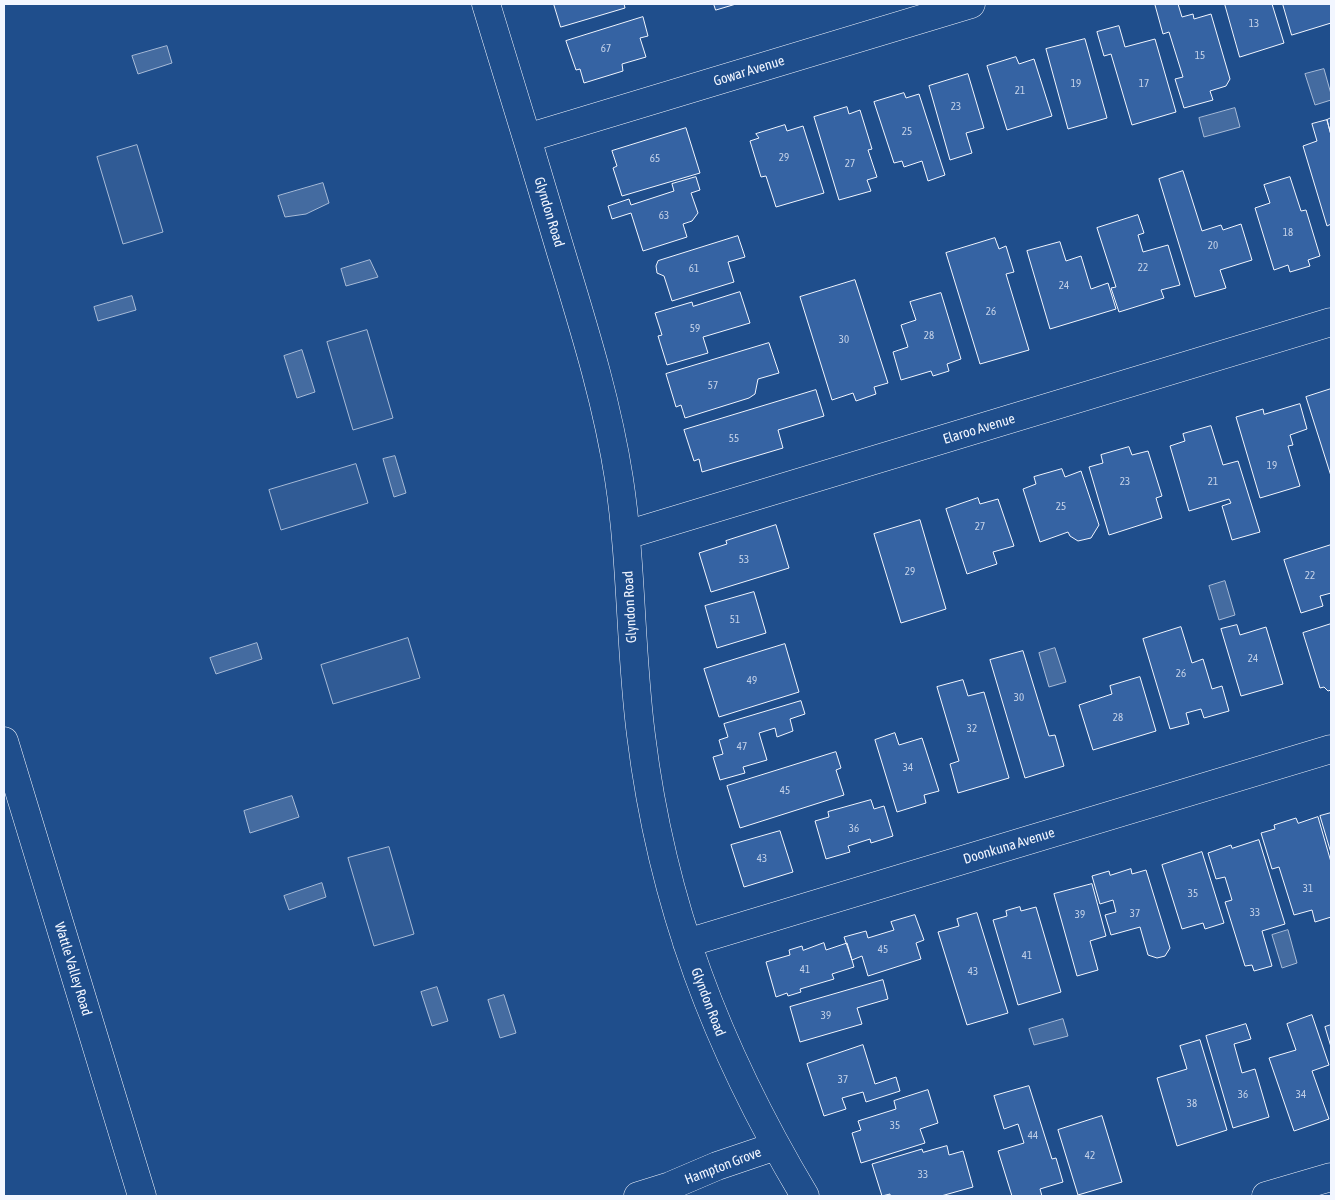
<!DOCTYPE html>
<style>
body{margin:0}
#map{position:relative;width:1335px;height:1200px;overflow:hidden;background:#1f4e8c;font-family:"Asap Condensed",sans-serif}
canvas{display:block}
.frame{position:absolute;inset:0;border:5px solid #f2f6ff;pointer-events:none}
</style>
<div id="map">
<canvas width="1335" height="1200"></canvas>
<div class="frame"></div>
</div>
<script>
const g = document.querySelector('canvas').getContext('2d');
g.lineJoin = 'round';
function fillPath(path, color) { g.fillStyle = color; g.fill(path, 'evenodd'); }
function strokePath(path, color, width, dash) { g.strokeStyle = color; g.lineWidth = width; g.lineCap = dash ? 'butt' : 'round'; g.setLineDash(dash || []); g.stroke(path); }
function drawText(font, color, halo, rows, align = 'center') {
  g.font = font + ' "Asap Condensed",sans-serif'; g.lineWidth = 4; g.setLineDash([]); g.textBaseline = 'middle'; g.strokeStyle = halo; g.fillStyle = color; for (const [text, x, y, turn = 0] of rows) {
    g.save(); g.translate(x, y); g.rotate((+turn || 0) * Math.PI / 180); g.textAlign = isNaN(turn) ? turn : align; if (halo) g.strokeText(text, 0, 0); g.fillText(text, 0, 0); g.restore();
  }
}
const green = new Path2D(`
 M 137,145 L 163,232 L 123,244 L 97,157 Z
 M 367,330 L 393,418 L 353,430 L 327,342 Z
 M 356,464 L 368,503 L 281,530 L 269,490 Z
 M 408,638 L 420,678 L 333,704 L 321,665 Z
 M 389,847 L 414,934 L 374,946 L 348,858 Z`);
fillPath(green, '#305b95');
strokePath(green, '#a8bbd7', 1);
const water = new Path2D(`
 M 167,46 L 172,63 L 138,74 L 132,56 Z
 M 1324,69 L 1331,94 L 1331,100 L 1315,105 L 1305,74 Z
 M 1235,108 L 1240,127 L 1204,137 L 1199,118 Z
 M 323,183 L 329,203 L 306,214 L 285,217 L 278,196 Z
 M 370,260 L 378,277 L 346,286 L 341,269 Z
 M 132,296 L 136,310 L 98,321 L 94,307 Z
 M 302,350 L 315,392 L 297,398 L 284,356 Z
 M 395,456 L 406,493 L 394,497 L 383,459 Z
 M 1225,581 L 1235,615 L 1219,620 L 1209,586 Z
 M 257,643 L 262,659 L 216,674 L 210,658 Z
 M 1055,648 L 1066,682 L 1049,687 L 1039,653 Z
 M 292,796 L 299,817 L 250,833 L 244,811 Z
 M 322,883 L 326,897 L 289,910 L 284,896 Z
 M 1288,930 L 1297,963 L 1282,968 L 1272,935 Z
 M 437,987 L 448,1021 L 432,1026 L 421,992 Z
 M 504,995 L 516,1033 L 500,1038 L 488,1000 Z
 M 1063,1019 L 1068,1036 L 1034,1045 L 1029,1029 Z`);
fillPath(water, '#446ba0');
strokePath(water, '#a8bbd7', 1);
const building = new Path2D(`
 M 554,4 L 624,4 L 625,8 L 561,27 Z
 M 714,4 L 736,4 L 716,10 Z
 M 1158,4 L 1178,4 L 1182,17 L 1193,14 L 1194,19 L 1211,14 L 1230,79 L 1226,86 L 1210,91 L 1213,100 L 1184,108 L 1175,79 L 1183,77 L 1169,32 L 1163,34 L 1155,5 Z
 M 1225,4 L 1272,4 L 1284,43 L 1240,57 Z
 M 1283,4 L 1331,4 L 1331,23 L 1292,35 Z
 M 643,17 L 648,36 L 640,38 L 646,57 L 622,64 L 623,71 L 584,83 L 580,69 L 576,70 L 566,41 Z
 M 1119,26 L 1125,47 L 1155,39 L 1176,112 L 1132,125 L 1111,54 L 1104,56 L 1097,32 Z
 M 1085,39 L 1107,118 L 1068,129 L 1046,49 Z
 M 1016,57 L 1019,64 L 1034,59 L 1052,116 L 1007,130 L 987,66 Z
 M 968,74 L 984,128 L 966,133 L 972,153 L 950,160 L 929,86 Z
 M 904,93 L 906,98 L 919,94 L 945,175 L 928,181 L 922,161 L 904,167 L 902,161 L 894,163 L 874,102 Z
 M 847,107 L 849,114 L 860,110 L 872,149 L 868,150 L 877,177 L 867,180 L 871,191 L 839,200 L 814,117 Z
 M 1331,118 L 1331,135 L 1327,120 Z
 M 1327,120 L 1331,135 L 1331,224 L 1327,226 L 1303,146 L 1317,141 L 1312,124 Z
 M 785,125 L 787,131 L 803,126 L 824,193 L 776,207 L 766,176 L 761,177 L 750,141 L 759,138 L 756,134 Z
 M 686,128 L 700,173 L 622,196 L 613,168 L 617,166 L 612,151 Z
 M 1183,171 L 1202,231 L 1221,225 L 1223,230 L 1241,224 L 1252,260 L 1220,270 L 1226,288 L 1195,297 L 1159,179 Z
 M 696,177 L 700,190 L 691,193 L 698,213 L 692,221 L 683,224 L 687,237 L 643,251 L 631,213 L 612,219 L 608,206 L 629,199 L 631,205 L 674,191 L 672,184 Z
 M 1290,177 L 1301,211 L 1306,210 L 1320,256 L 1308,260 L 1310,266 L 1290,272 L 1288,265 L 1274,270 L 1255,208 L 1270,203 L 1264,185 Z
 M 1138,215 L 1144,233 L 1138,235 L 1143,252 L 1168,245 L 1180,285 L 1161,290 L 1164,298 L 1119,312 L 1111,288 L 1116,287 L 1097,228 Z
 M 738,236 L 745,257 L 728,262 L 734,282 L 672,301 L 664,276 L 657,273 L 656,266 L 658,261 Z
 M 995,238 L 999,249 L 1006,246 L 1014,272 L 1006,274 L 1029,350 L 980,364 L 946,253 Z
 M 1060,242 L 1066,261 L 1081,256 L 1091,289 L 1108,283 L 1116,309 L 1050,329 L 1027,251 Z
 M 855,280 L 888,383 L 874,387 L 876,394 L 856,401 L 853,393 L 832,400 L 800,297 Z
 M 740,292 L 750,323 L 703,337 L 708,353 L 667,365 L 658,336 L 662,335 L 655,313 L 692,302 L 693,306 Z
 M 941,293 L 961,359 L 947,364 L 949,371 L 933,376 L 931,371 L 901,380 L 893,352 L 908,347 L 901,325 L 916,320 L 910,302 Z
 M 769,343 L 779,373 L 758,379 L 755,394 L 749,398 L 685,418 L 681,405 L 676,407 L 666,374 Z
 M 1331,389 L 1331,476 L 1306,397 Z
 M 816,390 L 824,416 L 778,430 L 783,448 L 702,472 L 699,459 L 694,461 L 684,430 Z
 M 1300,404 L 1307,429 L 1290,435 L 1293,445 L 1288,446 L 1300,486 L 1260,498 L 1236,417 L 1263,409 L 1264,414 Z
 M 1211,426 L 1223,465 L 1238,461 L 1260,532 L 1232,540 L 1222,506 L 1231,503 L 1229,499 L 1189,511 L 1170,446 L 1185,441 L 1183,434 Z
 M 1129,447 L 1132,455 L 1148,451 L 1162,496 L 1156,498 L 1162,518 L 1109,535 L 1089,467 L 1103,463 L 1101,455 Z
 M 1062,469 L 1065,477 L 1081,471 L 1099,525 L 1091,538 L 1078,541 L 1070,536 L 1068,532 L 1040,542 L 1023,489 L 1036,484 L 1034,477 Z
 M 978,498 L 980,504 L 998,499 L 1014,546 L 993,552 L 997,564 L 967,574 L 946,509 Z
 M 920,520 L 946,609 L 901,623 L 874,534 Z
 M 776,525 L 789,568 L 711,592 L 699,553 L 727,544 L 726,541 Z
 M 1331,545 L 1331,593 L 1320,596 L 1323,606 L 1301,613 L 1284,560 Z
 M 754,592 L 766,633 L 717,648 L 705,606 Z
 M 1331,624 L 1331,690 L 1328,691 L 1324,687 L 1320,688 L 1303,633 Z
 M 1237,625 L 1240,635 L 1266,627 L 1283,684 L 1241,696 L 1221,629 Z
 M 1181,627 L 1192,663 L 1203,659 L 1212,689 L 1222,686 L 1229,711 L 1204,718 L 1201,709 L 1186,713 L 1189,724 L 1170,729 L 1143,639 Z
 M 785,644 L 799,692 L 719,717 L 704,669 Z
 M 1023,651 L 1049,736 L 1055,735 L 1064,766 L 1025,778 L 990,660 Z
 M 1140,677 L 1156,731 L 1093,750 L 1079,705 L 1112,694 L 1110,686 Z
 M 963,680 L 968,696 L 984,692 L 1009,778 L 958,793 L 950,764 L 959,761 L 937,687 Z
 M 801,701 L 805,714 L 790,719 L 793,731 L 777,737 L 775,728 L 759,733 L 767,760 L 743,767 L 745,773 L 720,780 L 713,757 L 723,754 L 719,740 L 728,737 L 724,724 Z
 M 895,733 L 899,745 L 922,738 L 939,791 L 924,795 L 926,803 L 897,812 L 875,740 Z
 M 836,752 L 841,768 L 836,770 L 844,795 L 740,828 L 727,786 Z
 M 871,800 L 874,809 L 884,806 L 893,836 L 871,843 L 870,839 L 848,846 L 850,852 L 826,859 L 815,821 L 829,817 L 828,812 Z
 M 1331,813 L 1331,853 L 1320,816 Z
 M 1318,817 L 1331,862 L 1331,917 L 1315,922 L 1312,910 L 1294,915 L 1279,867 L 1272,869 L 1261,833 L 1275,829 L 1274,825 L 1296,818 L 1298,823 Z
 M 780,831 L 793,872 L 744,887 L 731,845 Z
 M 1259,840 L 1285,924 L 1262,931 L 1272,966 L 1254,971 L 1252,965 L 1245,966 L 1225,902 L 1232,900 L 1225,877 L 1216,879 L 1208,853 L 1231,845 L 1232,848 Z
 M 1202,852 L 1224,923 L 1205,929 L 1203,923 L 1182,929 L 1162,865 Z
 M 1131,869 L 1132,874 L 1146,870 L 1170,948 L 1165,956 L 1157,958 L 1148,955 L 1140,927 L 1111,935 L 1105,915 L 1116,912 L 1113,900 L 1100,904 L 1092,876 L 1109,871 L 1110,875 Z
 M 1092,884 L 1106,936 L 1090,941 L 1098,970 L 1077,976 L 1054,894 Z
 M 1020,907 L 1021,911 L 1036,907 L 1061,992 L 1018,1005 L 993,920 L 1007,916 L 1006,911 Z
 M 977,913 L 1008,1013 L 967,1025 L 938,932 L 959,926 L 957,919 Z
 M 915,915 L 924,940 L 916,943 L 921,959 L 868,976 L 862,956 L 852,960 L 844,937 L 866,931 L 868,938 L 894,930 L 891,922 Z
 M 824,943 L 826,950 L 847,943 L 854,967 L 832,974 L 834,979 L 800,989 L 801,992 L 788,996 L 787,993 L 776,997 L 766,962 L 790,955 L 789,950 L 802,946 L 803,950 Z
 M 883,980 L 888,999 L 857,1008 L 862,1024 L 800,1042 L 790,1007 Z
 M 1312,1015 L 1329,1065 L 1312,1071 L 1329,1119 L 1294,1131 L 1269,1058 L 1296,1050 L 1287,1024 Z
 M 1246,1024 L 1251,1039 L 1234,1044 L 1242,1073 L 1255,1069 L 1269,1117 L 1233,1128 L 1206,1036 Z
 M 1331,1025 L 1331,1047 L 1325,1027 Z
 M 1200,1040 L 1227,1130 L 1177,1146 L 1157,1078 L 1187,1069 L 1180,1046 Z
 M 863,1045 L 875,1084 L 896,1077 L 900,1091 L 866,1102 L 863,1092 L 842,1098 L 846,1109 L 824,1116 L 807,1064 Z
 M 1029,1086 L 1052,1159 L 1056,1158 L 1063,1182 L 1040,1189 L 1042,1196 L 1012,1196 L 998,1151 L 1024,1143 L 1018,1124 L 1004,1129 L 994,1096 Z
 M 928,1090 L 938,1123 L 920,1129 L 925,1143 L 861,1163 L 852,1133 L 861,1130 L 858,1121 L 896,1109 L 894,1101 Z
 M 1102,1116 L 1122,1182 L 1078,1195 L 1058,1130 Z
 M 947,1146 L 949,1155 L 963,1151 L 973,1187 L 941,1196 L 890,1196 L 890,1194 L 882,1196 L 872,1164 L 922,1149 L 923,1152 Z`);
fillPath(building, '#3563a3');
strokePath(building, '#f2f6ff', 1);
const minor = new Path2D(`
 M 486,4 C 511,86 536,167 560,249 C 583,325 607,401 619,479 C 632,564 630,650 641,735 C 662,905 717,1049 805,1196
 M 527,138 L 971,4
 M 626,535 L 1331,322
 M 4,741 L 142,1196
 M 687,943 L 1331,749
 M 638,1196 L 670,1186 L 717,1166 L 776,1146
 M 1266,1196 L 1331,1177`);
strokePath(minor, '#f2f6ff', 29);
strokePath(minor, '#1f4e8c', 28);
drawText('11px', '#c3d1e8', null, [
 ["13",1254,24],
 ["67",606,49],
 ["15",1200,56],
 ["19",1076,84],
 ["17",1144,84],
 ["21",1020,91],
 ["23",956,107],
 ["25",907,132],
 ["29",784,158],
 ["65",655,159],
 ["27",850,164],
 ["63",664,216],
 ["18",1288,233],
 ["20",1213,246],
 ["22",1143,268],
 ["61",694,269],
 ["24",1064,286],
 ["26",991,312],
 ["59",695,329],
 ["28",929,336],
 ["30",844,340],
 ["57",713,386],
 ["55",734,439],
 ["19",1272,466],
 ["23",1125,482],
 ["21",1213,482],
 ["25",1061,507],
 ["27",980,527],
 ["53",744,560],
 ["29",910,572],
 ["22",1310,576],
 ["51",735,620],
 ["24",1253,659],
 ["26",1181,674],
 ["49",752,681],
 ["30",1019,698],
 ["28",1118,718],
 ["32",972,729],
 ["47",742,747],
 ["34",908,768],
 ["45",785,791],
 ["36",854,829],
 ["43",762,859],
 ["31",1308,889],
 ["35",1193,894],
 ["33",1255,913],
 ["37",1135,914],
 ["39",1080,915],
 ["45",883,950],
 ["41",1027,956],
 ["41",805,970],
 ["43",973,972],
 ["39",826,1016],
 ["37",843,1080],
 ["36",1243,1095],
 ["34",1301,1095],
 ["38",1192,1104],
 ["35",895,1126],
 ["44",1033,1136],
 ["42",1090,1156],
 ["33",923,1175]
]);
drawText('14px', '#f2f6ff', '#1f4e8c', [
 ["Gowar Avenue",749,71,-17],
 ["Glyndon Road",549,212,73],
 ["Elaroo Avenue",979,429,-17],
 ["Glyndon Road",630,607,-93],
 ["Doonkuna Avenue",1009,846,-17],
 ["Wattle Valley Road",73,969,73],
 ["Glyndon Road",708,1002,69],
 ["Hampton Grove",723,1166,-21]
]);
</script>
